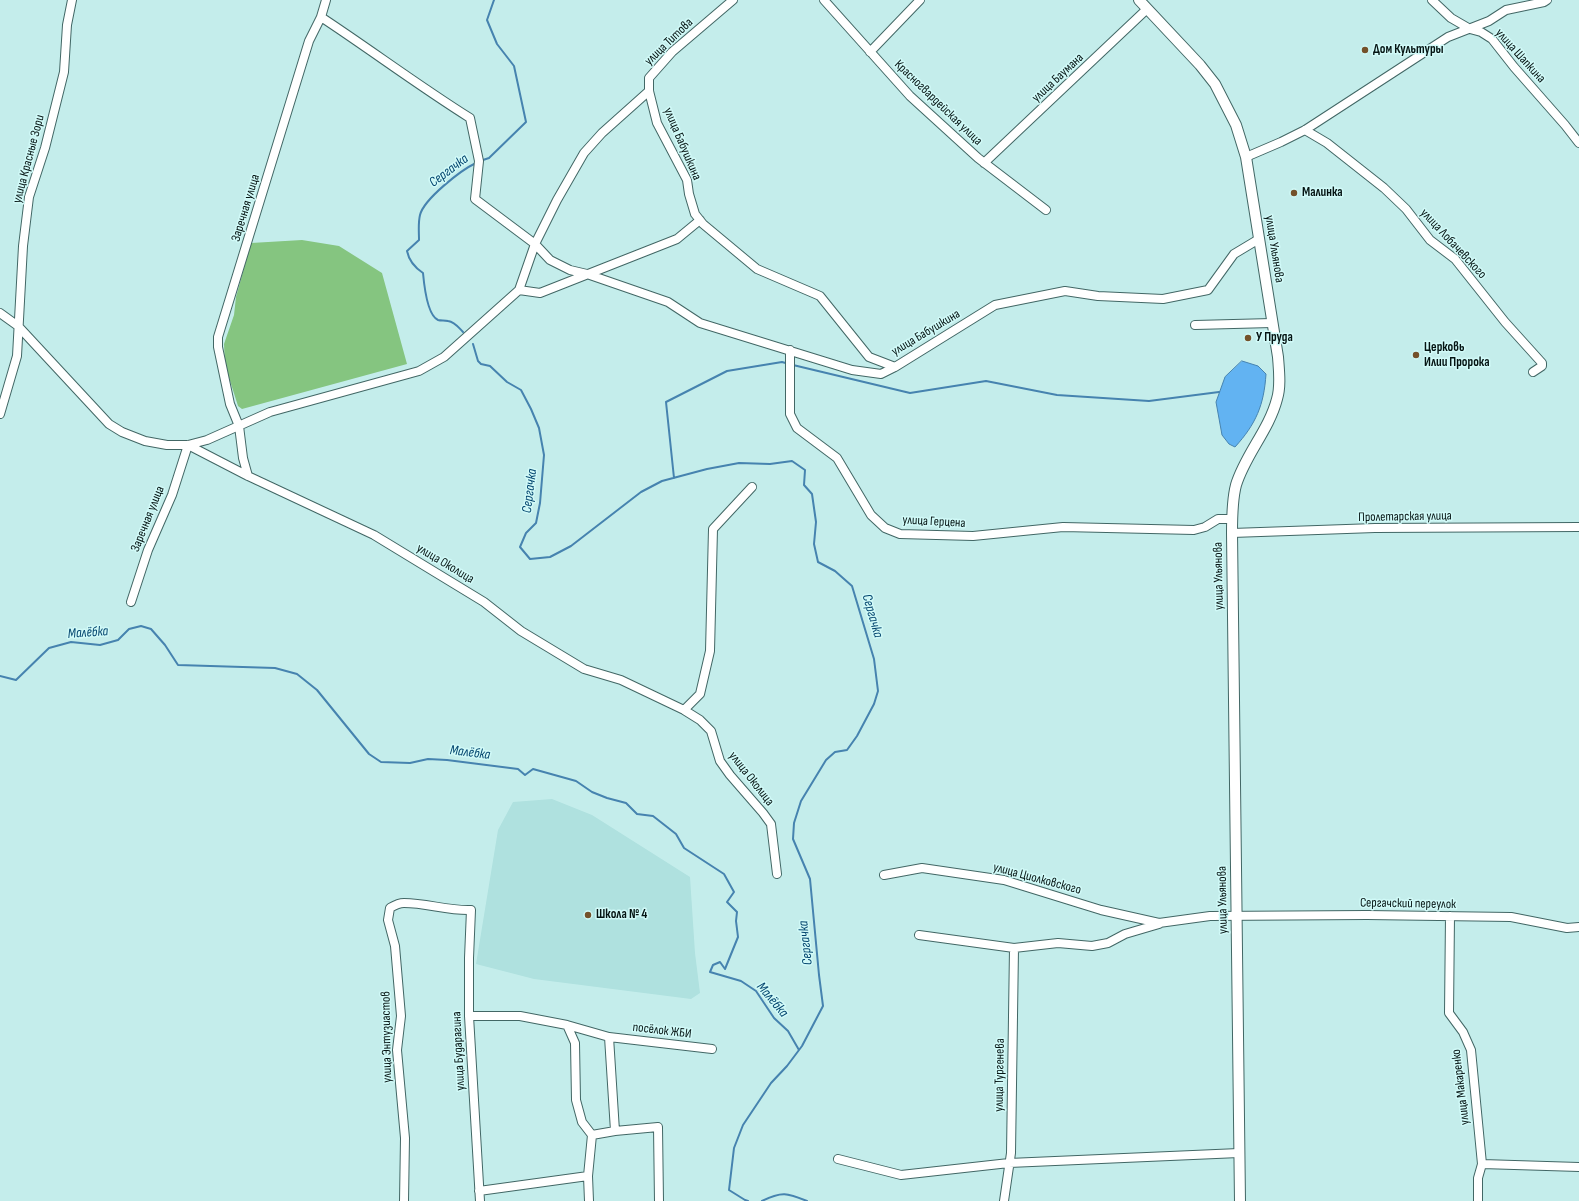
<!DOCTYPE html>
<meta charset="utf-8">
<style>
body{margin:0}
canvas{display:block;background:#c4edeb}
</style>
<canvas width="1579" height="1201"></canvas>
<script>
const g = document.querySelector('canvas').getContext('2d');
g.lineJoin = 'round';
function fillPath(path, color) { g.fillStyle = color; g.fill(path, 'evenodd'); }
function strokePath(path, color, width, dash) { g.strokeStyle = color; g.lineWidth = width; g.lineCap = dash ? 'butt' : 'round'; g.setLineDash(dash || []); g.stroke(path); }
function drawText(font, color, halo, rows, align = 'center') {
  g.font = font + ' "Sofia Sans Condensed",sans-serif'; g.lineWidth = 3; g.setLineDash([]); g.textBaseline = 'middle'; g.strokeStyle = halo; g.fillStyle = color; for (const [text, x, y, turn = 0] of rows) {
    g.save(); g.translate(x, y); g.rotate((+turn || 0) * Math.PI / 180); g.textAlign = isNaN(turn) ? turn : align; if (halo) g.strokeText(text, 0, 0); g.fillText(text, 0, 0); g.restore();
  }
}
fillPath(new Path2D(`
 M 552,799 L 592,815 L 690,877 L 695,953 L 700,993 L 691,999 L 534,979 L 476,964 L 498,830 L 513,802 Z`), '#afe1df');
fillPath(new Path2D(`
 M 302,240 L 339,246 L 382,273 L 407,364 L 242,409 L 238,406 L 225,365 L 224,344 L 234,315 L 236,297 L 251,243 Z`), '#85c580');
const water = new Path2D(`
 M 1242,361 L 1258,366 L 1266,374 C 1264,405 1256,424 1235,447 L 1229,444 L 1222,435 L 1216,402 L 1225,377 Z`);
fillPath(water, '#62b3f2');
strokePath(water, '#4683af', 1);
strokePath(new Path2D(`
 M 480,161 L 489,158 L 526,122 L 514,66 L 497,44 L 487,20 L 494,0
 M 463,332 C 458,327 455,322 448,321 C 445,320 441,321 438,320 C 427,315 424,284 423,273 C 414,267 409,261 407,251 L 419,240 C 419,232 418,223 420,215 C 424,199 461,170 476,163
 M 473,344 L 478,361 L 481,364 L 490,366 L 507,382 L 521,390 L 531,409 L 539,428 L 544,455 L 540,503 L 536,523 L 526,533 L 520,547 L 530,559 L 550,557 L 571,546 L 641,492 L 662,481 L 707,469 L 739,463 L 770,464 L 792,461 L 805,470 L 804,485 L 812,494 L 816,522 L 814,544 L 818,562 L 835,571 L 852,586 L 874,659 L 878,691 L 874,704 L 857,736 L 847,750 L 835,752 L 826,760 L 801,801 L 794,823 L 793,839 L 810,879 L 819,975 L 823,1006 L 802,1046 L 787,1066 L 771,1083 L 743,1125 L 734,1148 L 729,1190 L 745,1200 L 748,1201
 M 793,365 L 910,393 L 986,381 L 1057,395 L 1149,401 L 1219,392
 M 674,478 L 666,402 L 727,371 L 782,362 L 789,364
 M 0,676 L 16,680 L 49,648 L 71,642 L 100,645 L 118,640 L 129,629 L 141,626 L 151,629 L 165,645 L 178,665 L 275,668 L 297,674 L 317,690 L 369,754 L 381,762 L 410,763 L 428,759 L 447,760 L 518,769 L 525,775 L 533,769 L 576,781 L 592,792 L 607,798 L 626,803 L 637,814 L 653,816 L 676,834 L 684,848 L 724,874 L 734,892 L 727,902 L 737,912 L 736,921 L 738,937 L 725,969 L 720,962 L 713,965 L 710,972 L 741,981 L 756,991 L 774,1018 L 788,1031 L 799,1050
 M 762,1201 C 782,1191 787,1193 807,1201`), '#4683af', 2);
const minor = new Path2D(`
 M 733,0 L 672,52 L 649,78 L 649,91 L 657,123 L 687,180 L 689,194 L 695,214 L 703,224 L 757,269 L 820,296 L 869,357 L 895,367 L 995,305 L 1065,291 L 1098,296 L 1163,299 L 1208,290 L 1234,254 L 1259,239
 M 824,0 L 910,96 L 978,158 L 1046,210
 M 1432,0 L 1451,18 L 1470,29 L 1481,32 L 1492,39 L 1514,67 L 1565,125 L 1579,143
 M 321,17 C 371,50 419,86 470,118 L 479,161 L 475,199 L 535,244 L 550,260 L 570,270 L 587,274 L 668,302 L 700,323 L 852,370 L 881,374 L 895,367
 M 870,52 L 920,0
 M 1305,130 L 1327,143 L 1384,188 L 1406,209 L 1430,240 L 1455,259 L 1505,322 L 1542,363 L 1542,366 L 1533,372
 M 1246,157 L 1281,142 L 1305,130 L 1448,37 L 1489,21 L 1506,10 L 1544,2 L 1547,0
 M 984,163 L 1147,9
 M 519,290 L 540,293 L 677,239 L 700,220
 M 0,313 L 18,326 L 109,424 L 122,432 L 145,441 L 167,445 L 188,445 L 207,440 L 270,412 L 419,371 L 444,357 L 519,290 L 535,244 L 557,200 L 584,153 L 602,133 L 649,91
 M 1195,325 L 1272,323
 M 790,350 L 790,414 L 797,428 L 837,458 L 871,515 L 885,528 L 900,534 L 973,536 L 1063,527 L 1194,530 L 1205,527 L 1218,519 L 1232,519
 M 0,414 L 17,356 L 23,246 L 29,197 L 45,148 L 64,72 L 67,25 L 72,0
 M 188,445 L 248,476 L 374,535 L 484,602 L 521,631 L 584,669 L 621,680 L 684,710 L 700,720 L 711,731 L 720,761 L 730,775 L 763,813 L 771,824 L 777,874
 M 248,476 L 243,458 L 239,426 L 230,404 L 218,347 L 218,337 L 309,41 L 321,17 L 326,0
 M 1232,533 L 1375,528 L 1579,527
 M 131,602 L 148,550 L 172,495 L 188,445
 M 684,710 L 700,694 L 710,651 L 713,529 L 752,487
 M 884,875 L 922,868 L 1004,880 L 1101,910 L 1159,923 L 1210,916 L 1367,915 L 1511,917 L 1567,928 L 1579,927
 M 1450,916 L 1449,1013 L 1463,1032 L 1471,1050 L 1482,1164 L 1478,1178 L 1478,1201
 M 919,935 L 1014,948 L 1058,943 L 1092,946 L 1108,943 L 1125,934 L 1159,924
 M 469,1016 L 520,1016 L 567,1025 L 575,1043 L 576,1100 L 582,1122 L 592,1135
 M 567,1025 L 609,1037 L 615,1131
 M 609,1037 L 712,1049
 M 838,1159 L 901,1175 L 1009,1163 L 1239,1153
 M 1482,1164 L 1579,1167
 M 479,1191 L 588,1176
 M 404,1201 L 405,1138 L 397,1050 L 401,1016 L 395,946 L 388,920 L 390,908 C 395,905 398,903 404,903 C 427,903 448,911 471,910 L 469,958 L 469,1016 L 480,1201
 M 589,1201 L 588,1176 L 592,1135 L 615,1131 L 658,1127 L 659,1201
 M 1004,1201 L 1011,1153 L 1014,948`);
const major = new Path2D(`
 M 1139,0 L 1200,65 L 1215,84 L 1236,125 L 1246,157 L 1278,357 C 1279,371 1281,386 1277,399 C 1269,430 1245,455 1236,485 C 1232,500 1232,517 1232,533 L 1240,1201`);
strokePath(minor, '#426765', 10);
strokePath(major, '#426765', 12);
strokePath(minor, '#fff', 8);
strokePath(major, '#fff', 10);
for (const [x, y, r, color] of [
 [1365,50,4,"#74512a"],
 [1294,193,4,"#74512a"],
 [1248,338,4,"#74512a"],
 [1416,355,4,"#74512a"],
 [588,915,4,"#74512a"]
]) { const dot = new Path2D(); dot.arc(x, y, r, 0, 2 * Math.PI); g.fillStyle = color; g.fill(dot); strokePath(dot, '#d1faf8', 1.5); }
drawText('13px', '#051413', '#d1faf8', [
 ["улица Титова",669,42,-44],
 ["улица Шапкина",1520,56,48],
 ["улица Баумана",1058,78,-43],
 ["Красногвардейская улица",938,103,44],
 ["улица Бабушкина",682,144,67],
 ["улица Красные Зори",29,159,-75],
 ["Заречная улица",246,208,-73],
 ["улица Лобачевского",1453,244,47],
 ["улица Ульянова",1274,249,81],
 ["улица Бабушкина",926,333,-31],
 ["Пролетарская улица",1405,517,-1],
 ["Заречная улица",148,519,-68],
 ["улица Герцена",934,522,3],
 ["улица Околица",445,564,31],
 ["улица Ульянова",1219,576,-91],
 ["улица Околица",751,779,52],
 ["улица Циолковского",1037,879,15],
 ["улица Ульянова",1223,900,-91],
 ["Сергачский переулок",1408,904,1],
 ["посёлок ЖБИ",662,1031,7],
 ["улица Энтузиастов",387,1037,-91],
 ["улица Бударагина",459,1051,-93],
 ["улица Тургенева",1000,1075,-89],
 ["улица Макаренко",1461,1087,-97]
]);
drawText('bold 13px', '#051413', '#d1faf8', [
 ["Дом Культуры",1373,50],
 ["Малинка",1302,193],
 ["У Пруда",1256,338],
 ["Церковь",1424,348],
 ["Илии Пророка",1424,363],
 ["Школа № 4",596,915]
], 'left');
drawText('italic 14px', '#03456e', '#d1faf8', [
 ["Сергачка",449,171,-37],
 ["Сергачка",530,491,-83],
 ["Сергачка",872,616,74],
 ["Малёбка",88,633,-4],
 ["Малёбка",470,753,7],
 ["Сергачка",806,943,-96],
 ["Малёбка",772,1000,50]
]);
</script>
